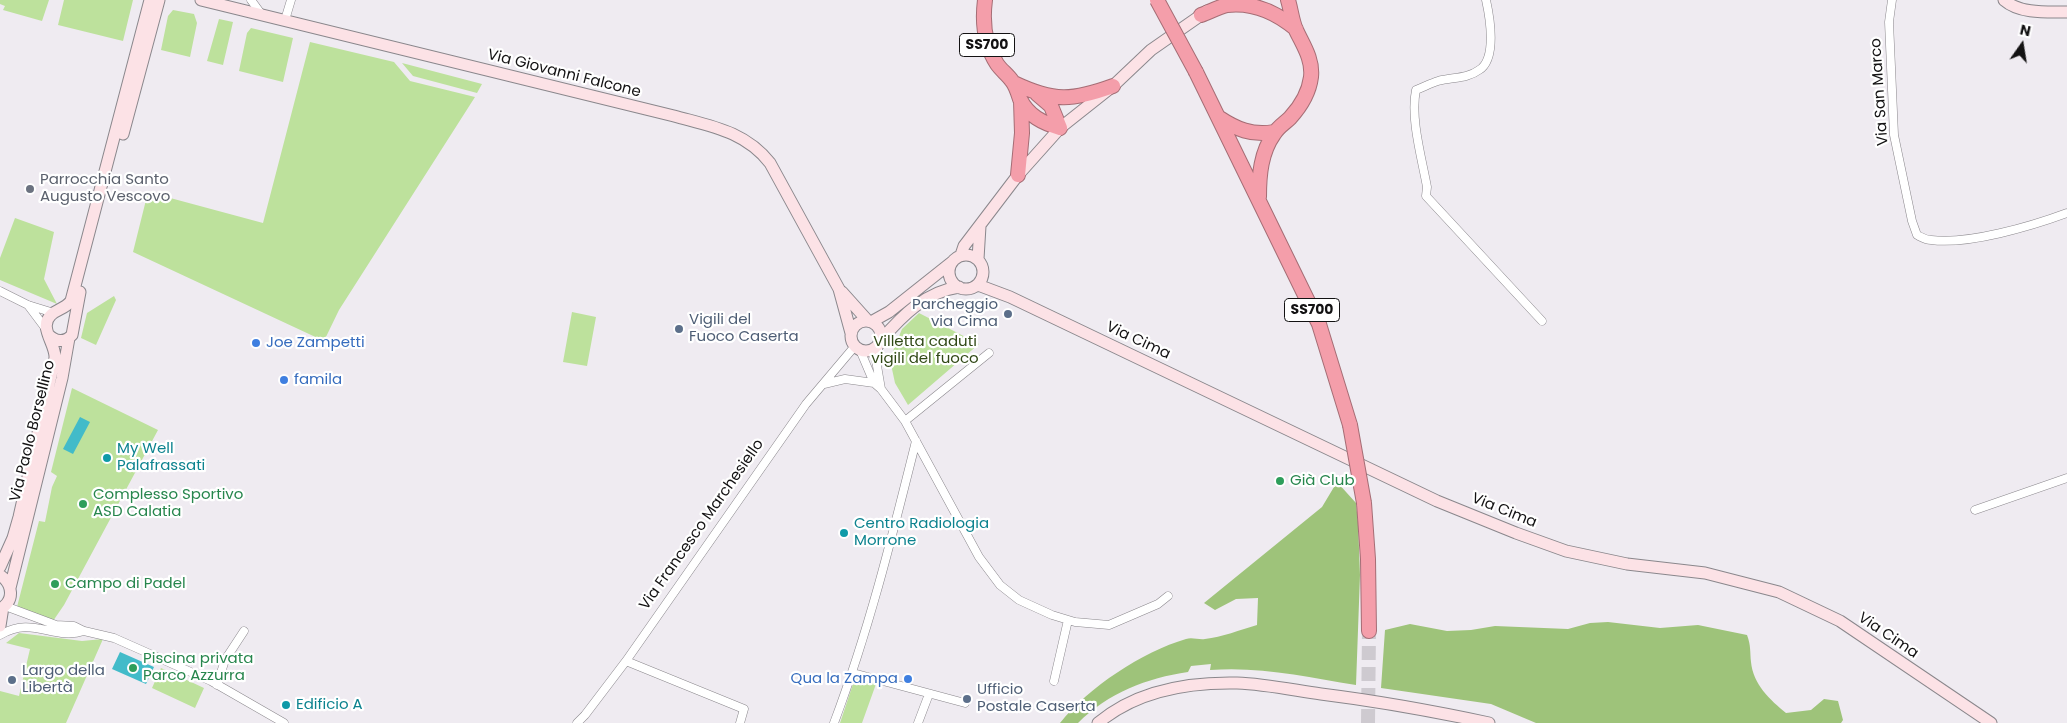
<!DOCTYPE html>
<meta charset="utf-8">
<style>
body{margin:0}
#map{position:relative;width:2067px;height:723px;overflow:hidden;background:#efebf1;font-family:Poppins,sans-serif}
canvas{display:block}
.north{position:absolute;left:1997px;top:20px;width:50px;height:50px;-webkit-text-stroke:4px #fff;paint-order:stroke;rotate:13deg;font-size:14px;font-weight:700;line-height:20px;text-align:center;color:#131213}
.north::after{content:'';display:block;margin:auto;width:18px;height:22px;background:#131213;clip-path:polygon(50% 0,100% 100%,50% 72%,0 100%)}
</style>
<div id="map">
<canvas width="2067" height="723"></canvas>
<div class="north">N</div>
</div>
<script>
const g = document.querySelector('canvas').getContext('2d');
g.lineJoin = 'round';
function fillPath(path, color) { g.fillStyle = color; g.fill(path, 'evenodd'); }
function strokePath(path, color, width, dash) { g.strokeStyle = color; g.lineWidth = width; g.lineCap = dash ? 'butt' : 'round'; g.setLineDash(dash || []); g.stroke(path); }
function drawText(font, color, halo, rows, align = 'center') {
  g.font = font + ' Poppins,sans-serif'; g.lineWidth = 4.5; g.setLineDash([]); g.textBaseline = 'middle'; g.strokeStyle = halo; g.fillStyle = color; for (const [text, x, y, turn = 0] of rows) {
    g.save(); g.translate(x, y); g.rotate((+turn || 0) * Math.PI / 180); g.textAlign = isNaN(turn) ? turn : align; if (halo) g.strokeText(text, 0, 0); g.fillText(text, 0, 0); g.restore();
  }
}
fillPath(new Path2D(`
 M 0,0 L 49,0 L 42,21 L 3,10 L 5,6 L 0,4 Z
 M 64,0 L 133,0 L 123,41 L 58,25 Z
 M 173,10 L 194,14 L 197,23 L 190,57 L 161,50 L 168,16 Z
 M 219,19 L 233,22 L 223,65 L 207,61 Z
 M 251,28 L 293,38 L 283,82 L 239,71 L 247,33 Z
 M 310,42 L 394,62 L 410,81 L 475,97 L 339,310 L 324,341 L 133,252 L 148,192 L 263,223 Z
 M 402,63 L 482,84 L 477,93 L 413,76 Z
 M 15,218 L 54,232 L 44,279 L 57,304 L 0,280 L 0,258 Z
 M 114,296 L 116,300 L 96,345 L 81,338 L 87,313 Z
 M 572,312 L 596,317 L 587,366 L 563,362 Z
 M 919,313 L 979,344 L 908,405 L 895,383 L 892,369 L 893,351 L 902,329 Z
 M 72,388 L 158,430 L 64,605 L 53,621 L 17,607 L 39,521 L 45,522 L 52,487 L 57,476 L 51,472 Z
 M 19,633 L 82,641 L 103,639 L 66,723 L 0,723 L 0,691 L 19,696 L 30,649 L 6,643 Z
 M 161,668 L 204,688 L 195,708 L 152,688 Z
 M 855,678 L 876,684 L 862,723 L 840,723 Z`), '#bde19c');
fillPath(new Path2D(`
 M 1337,482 L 1356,503 L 1358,522 L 1360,575 L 1356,685 C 1307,677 1259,666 1210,670 L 1211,664 L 1191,666 L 1188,672 C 1147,678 1108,693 1078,723 L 1060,723 C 1089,687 1142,652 1186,639 C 1192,637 1199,640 1205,639 C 1222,637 1240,630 1257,625 L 1258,598 L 1236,599 L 1215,610 L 1204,603 L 1322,507 Z
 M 1608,622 L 1660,628 L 1698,625 L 1747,635 C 1751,645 1750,653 1751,662 C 1753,684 1770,700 1786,713 L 1811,710 L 1824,699 L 1838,701 L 1843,720 L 1841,723 L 1536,723 L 1491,704 L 1381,688 L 1385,630 L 1410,624 L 1447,631 L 1471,630 L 1495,626 L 1568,629 L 1590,623 Z`), '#9ec37a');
fillPath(new Path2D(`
 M 80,417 L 90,422 L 73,454 L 63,449 Z
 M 120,652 L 154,667 L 146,684 L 112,669 Z`), '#42bbc9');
strokePath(new Path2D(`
 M 1368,723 L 1369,631`), '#cecad0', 14, [14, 7]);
const street = new Path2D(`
 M 251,0 L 262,15
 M 1486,0 C 1490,18 1497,59 1479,70 C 1467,79 1452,77 1438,81 C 1431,83 1424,87 1416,90 C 1410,118 1422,159 1427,187 L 1426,196 L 1542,321
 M 1892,0 L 1889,22 L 1894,135 L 1912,221 L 1917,235 C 1921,237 1926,240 1931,240 C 1968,245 2032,226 2067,213
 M 285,20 L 291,0
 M 0,291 L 28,305 L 54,313
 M 28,305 L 46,329
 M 879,344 L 876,360 L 881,389
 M 860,350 L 874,383 L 881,389 L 905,421 L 979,557 L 1000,585 L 1019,600 L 1052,615 L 1075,622 L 1109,625 L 1158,604 L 1168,596
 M 824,384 L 845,379 L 874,383
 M 905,421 L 989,353
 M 1975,510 L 2067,478
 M 5,606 L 56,625 L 74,626 L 84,631 L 114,638 L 211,681 L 284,723
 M 0,635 C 33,615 53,641 84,631
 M 626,661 L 744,709 L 740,723
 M 853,673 L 965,703
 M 1054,681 L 1068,620
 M 217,685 L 225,660 L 244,631
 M 577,723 L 585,715 L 626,661 L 806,404 L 855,346
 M 834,723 C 869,630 892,537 916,441
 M 918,723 L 929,694`);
const secondary = new Path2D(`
 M 201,0 L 674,116 C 710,126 745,131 770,163 L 839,289 L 851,333
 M 2004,0 C 2020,14 2047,12 2067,12
 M 123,134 L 159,0
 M949 272a17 17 0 1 1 34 0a17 17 0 1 1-34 0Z
 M 961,255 L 964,246 L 1018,175 L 1060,128 L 1113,86 L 1151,50 L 1207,11
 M 978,259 L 980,226
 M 978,285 L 1010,297 L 1437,501 L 1516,533 L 1566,551 L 1627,564 L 1705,573 L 1779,592 L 1840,621 L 1991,723
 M 842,292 L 868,321
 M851 336a15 15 0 1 1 30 0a15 15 0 1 1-30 0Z
 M 871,322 L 889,312 L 952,262
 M 48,334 C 55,342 65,343 72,335 L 80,292
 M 881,340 C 902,316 925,292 959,287
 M 0,567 L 13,538 L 19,517 L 55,358 C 56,344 38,327 51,315 C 57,309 65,309 71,301 L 150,0
 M 0,575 C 13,584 15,601 0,609
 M 10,588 L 62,378 L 69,338
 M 0,626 L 3,607
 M 1098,723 C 1136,691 1189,682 1237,683 C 1265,684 1293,690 1321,694 C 1377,701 1433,711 1489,723`);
const highway = new Path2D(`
 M 985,0 C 982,23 984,44 997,64 C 1001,70 1008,75 1012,81 C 1016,86 1018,93 1020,99 C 1028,116 1043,123 1060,128
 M 1201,15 C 1209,12 1219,7 1227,5 C 1253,2 1277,13 1296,29
 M 1196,72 L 1319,324 L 1350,425
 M 1014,83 C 1054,102 1072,101 1113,86
 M 1037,94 L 1051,106 L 1060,128
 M 1218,117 C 1236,129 1252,136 1274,132
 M 1018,175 L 1022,133 L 1021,101
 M 1259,197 C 1259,175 1261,152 1274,134 C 1278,127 1285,123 1290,118 C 1301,106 1309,93 1311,77 C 1313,59 1303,45 1296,30 C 1292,21 1291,10 1288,0
 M 1364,503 L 1368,559 L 1369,631`);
strokePath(street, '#8a878c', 9);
strokePath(secondary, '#8a878c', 13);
strokePath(highway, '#a56d75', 16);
strokePath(street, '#fff', 8);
strokePath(secondary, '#fce2e6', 11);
strokePath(highway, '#f49eaa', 14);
const highwayBridge = new Path2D(`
 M 1157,0 L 1196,72
 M 1350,425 L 1364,503`);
strokePath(highwayBridge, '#a56d75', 16, []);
strokePath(highwayBridge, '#f49eaa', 14);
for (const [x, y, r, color] of [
 [30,189,5,"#6b7280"],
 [1008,314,5,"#5c6f8a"],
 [679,329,5,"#5c6f8a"],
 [256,343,5,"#3f7fe0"],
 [284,380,5,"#3f7fe0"],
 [107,458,5,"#0f9aa8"],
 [1280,481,5,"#2e9e5b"],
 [83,504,5,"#2e9e5b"],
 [844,533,5,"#0f9aa8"],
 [55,584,5,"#2e9e5b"],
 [133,668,5,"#2e9e5b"],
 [908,679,5,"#3f7fe0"],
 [12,680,5,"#5c6f8a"],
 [967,699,5,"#5c6f8a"],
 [286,705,5,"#0f9aa8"]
]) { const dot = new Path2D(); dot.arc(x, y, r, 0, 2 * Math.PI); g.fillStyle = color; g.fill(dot); strokePath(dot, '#fff', 2); }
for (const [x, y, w] of [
 [987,45,55],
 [1312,310,55]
]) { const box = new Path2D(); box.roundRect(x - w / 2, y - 11.5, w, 23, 4); g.fillStyle = '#fff'; g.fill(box); strokePath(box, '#131213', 1); }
drawText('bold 14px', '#131213', null, [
 ["SS700",987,45],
 ["SS700",1312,310]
]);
drawText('15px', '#131213', '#fff', [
 ["Via Giovanni Falcone",564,74,14],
 ["Via San Marco",1880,92,-94],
 ["Via Cima",1138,341,25],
 ["Via Paolo Borsellino",33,431,-76],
 ["Via Cima",1504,511,22],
 ["Via Francesco Marchesiello",702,525,-55],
 ["Via Cima",1888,636,34]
]);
drawText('15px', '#5b616d', '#fff', [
 ["Parrocchia Santo",40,180],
 ["Augusto Vescovo",40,197]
], 'left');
drawText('15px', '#4e5e75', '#fff', [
 ["Parcheggio",998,305,"right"],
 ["via Cima",998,322,"right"],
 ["Vigili del",689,320],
 ["Fuoco Caserta",689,337],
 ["Largo della",22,671],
 ["Libertà",22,688],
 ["Ufficio",977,690],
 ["Postale Caserta",977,707]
], 'left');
drawText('15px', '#304815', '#fff', [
 ["Villetta caduti",925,342],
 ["vigili del fuoco",925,359]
]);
drawText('15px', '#366cbe', '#fff', [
 ["Joe Zampetti",266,343],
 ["famila",294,380],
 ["Qua la Zampa",898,679,"right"]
], 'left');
drawText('15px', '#0d838f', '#fff', [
 ["My Well",117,449],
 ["Palafrassati",117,466],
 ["Centro Radiologia",854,524],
 ["Morrone",854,541],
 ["Edificio A",296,705]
], 'left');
drawText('15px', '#27864d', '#fff', [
 ["Già Club",1290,481],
 ["Complesso Sportivo",93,495],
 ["ASD Calatia",93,512],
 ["Campo di Padel",65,584],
 ["Piscina privata",143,659],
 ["Parco Azzurra",143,676]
], 'left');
</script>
